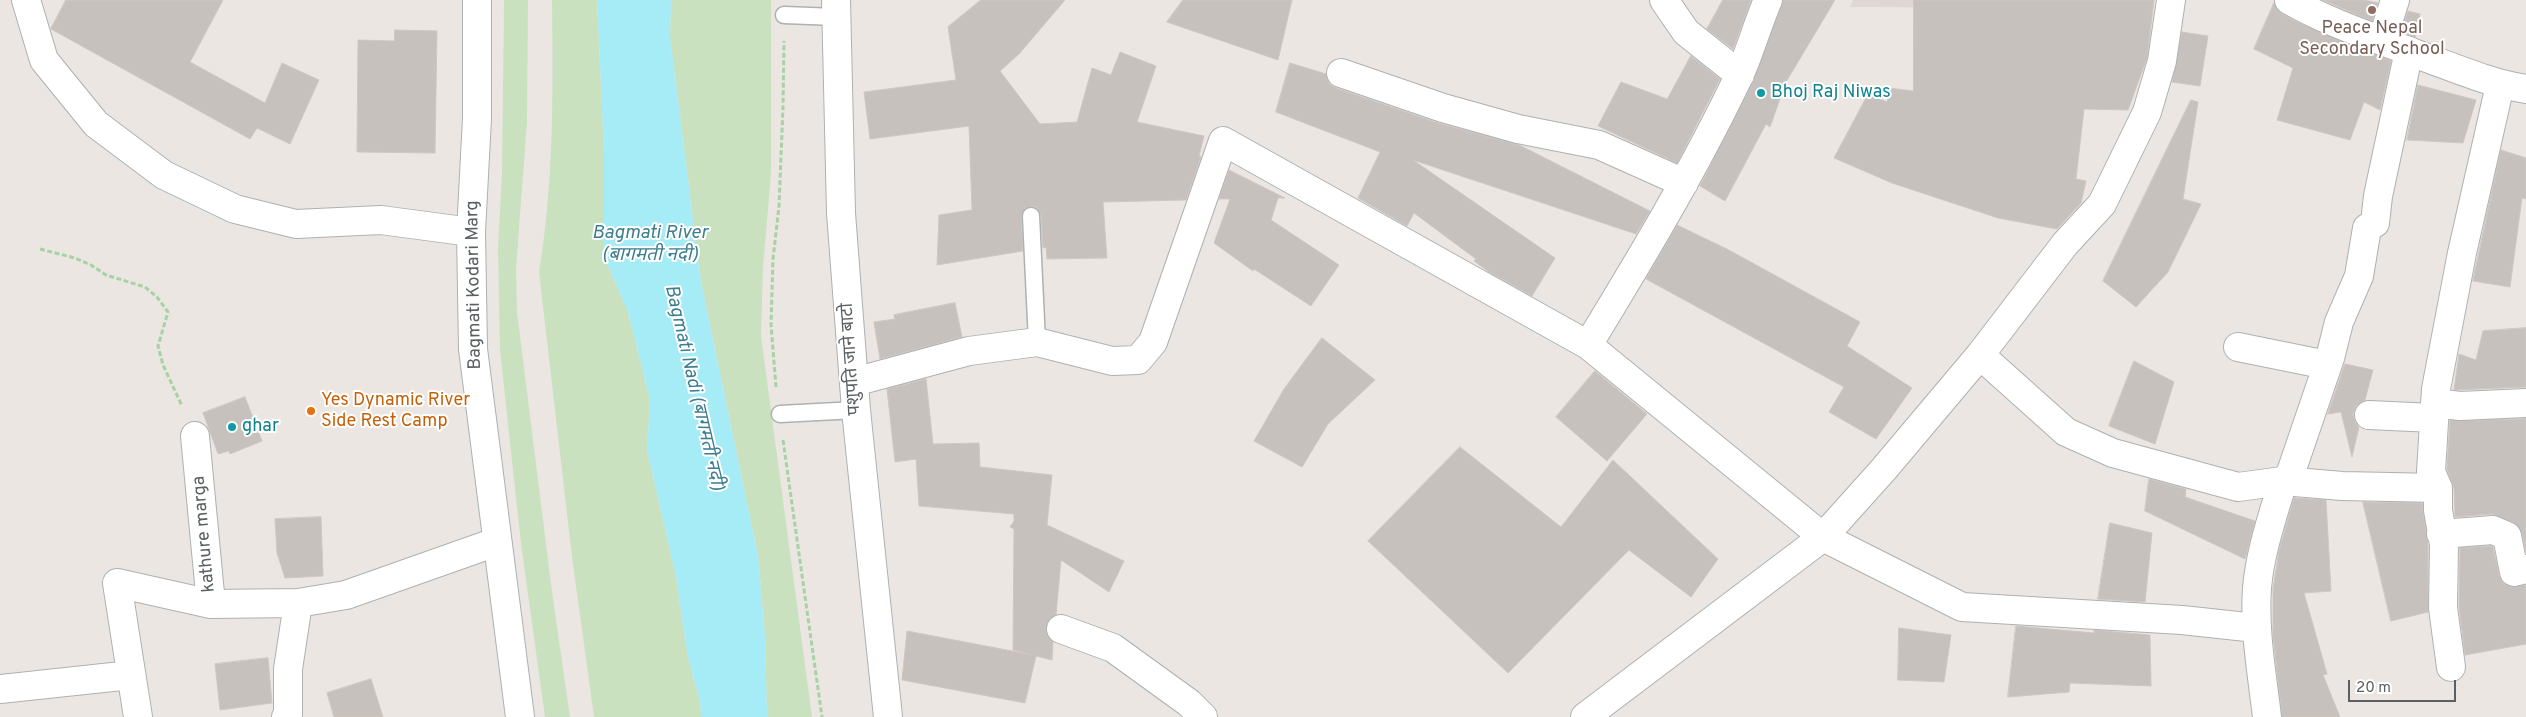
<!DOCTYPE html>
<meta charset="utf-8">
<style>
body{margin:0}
#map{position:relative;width:2526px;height:717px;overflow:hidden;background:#ece6e2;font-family:Overpass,sans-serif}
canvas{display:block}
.scale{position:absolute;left:2348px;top:680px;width:108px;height:22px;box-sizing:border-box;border:2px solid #5a5f61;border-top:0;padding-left:6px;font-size:15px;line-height:18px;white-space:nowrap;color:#5a5f61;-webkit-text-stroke:4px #fff;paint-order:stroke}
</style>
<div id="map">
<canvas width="2526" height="717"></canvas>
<div class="scale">20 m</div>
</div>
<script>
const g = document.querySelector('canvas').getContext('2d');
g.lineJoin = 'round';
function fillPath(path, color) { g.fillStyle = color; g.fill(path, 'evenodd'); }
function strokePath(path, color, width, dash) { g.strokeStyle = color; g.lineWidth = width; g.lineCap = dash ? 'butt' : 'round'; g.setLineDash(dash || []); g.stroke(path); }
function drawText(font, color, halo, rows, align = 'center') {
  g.font = font + ' Overpass,"Noto Sans Devanagari",sans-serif'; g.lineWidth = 4; g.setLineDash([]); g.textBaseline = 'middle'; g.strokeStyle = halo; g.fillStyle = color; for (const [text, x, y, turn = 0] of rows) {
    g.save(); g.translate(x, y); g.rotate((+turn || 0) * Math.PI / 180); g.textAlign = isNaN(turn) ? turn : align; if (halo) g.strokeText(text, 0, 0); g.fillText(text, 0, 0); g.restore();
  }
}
fillPath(new Path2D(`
 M 1853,0 L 2097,0 L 2097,8 L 1850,7 Z`), '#ded7d3');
fillPath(new Path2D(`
 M 504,0 L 528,0 L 527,122 L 516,269 L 517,312 L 552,592 L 570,717 L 545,717 L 521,544 L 500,350 L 498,248 L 502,172 Z
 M 552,0 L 597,0 L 604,151 L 604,256 L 628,312 L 650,400 L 647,450 L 676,577 L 688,658 L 700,701 L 701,717 L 594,717 L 572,557 L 539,272 C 554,182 553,91 552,0 Z
 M 671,0 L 771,0 L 771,173 L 763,268 L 761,336 L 812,717 L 767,717 L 765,636 L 758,556 L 701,282 L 670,37 Z`), '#cae1c0');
fillPath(new Path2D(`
 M 597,0 L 671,0 L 670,37 L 701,282 L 758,556 L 765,636 L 767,717 L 701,717 L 700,701 L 688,658 L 676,577 L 647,450 L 650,400 L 628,312 L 604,256 L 604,151 Z`), '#a6ecf7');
const building = new Path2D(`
 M 66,0 L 223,0 L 190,62 L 265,103 L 282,63 L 319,80 L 290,144 L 257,128 L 250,139 L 51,29 Z
 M 981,0 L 1065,0 L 1019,54 L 1000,71 L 1040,124 L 1077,122 L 1092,68 L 1111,75 L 1120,52 L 1156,66 L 1137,122 L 1204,136 L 1199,156 L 1201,157 L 1186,200 L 1103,202 L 1107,258 L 1047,259 L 1046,247 L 1043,248 L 1041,215 L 1036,207 L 1031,206 L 1025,208 L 1021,216 L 1023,251 L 937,265 L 939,215 L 972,210 L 969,126 L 870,139 L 864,92 L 956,80 L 948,27 Z
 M 1183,0 L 1292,0 L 1278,60 L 1167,22 Z
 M 1723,0 L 1751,0 L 1733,49 L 1707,29 Z
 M 1783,0 L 1835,0 L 1786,82 L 1770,127 L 1766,124 L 1725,201 L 1700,186 L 1752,84 Z
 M 1914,0 L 2154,0 L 2147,58 L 2128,110 L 2084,109 L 2076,179 L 2086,181 L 2081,203 L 2057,229 L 1998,218 L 1892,183 L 1834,158 L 1868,94 L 1887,102 L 1889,88 L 1913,91 Z
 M 2323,0 L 2364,0 L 2378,3 L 2372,21 Z
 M 2274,3 L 2281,13 L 2297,22 L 2391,61 L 2380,110 L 2364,102 L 2350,140 L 2277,120 L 2293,68 L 2254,49 Z
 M 2408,11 L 2420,14 L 2415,37 L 2401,32 Z
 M 395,30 L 437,31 L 435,153 L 357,152 L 358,40 L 394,41 Z
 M 2182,32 L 2208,36 L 2200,86 L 2172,82 Z
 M 1691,56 L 1720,79 L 1677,163 L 1598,126 L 1621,82 L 1667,99 Z
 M 1290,63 L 1326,74 L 1329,83 L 1336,88 L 1438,123 L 1519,145 L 1650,211 L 1636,234 L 1413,160 L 1555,258 L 1532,296 L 1489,272 L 1474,261 L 1476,259 L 1414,213 L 1407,226 L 1358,198 L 1380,152 L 1276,112 Z
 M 2418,85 L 2476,100 L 2463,143 L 2407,140 Z
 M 2191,100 L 2198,102 L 2183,199 L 2201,204 L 2168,272 L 2136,307 L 2103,281 Z
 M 2501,150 L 2526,158 L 2526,199 L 2522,198 L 2510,287 L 2473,281 Z
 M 1229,170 L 1285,198 L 1278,198 L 1271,220 L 1339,265 L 1311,306 L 1254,269 L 1253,271 L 1214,243 L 1230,199 L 1219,199 Z
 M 1677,225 L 1727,249 L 1860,322 L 1847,346 L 1912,388 L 1876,439 L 1829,412 L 1844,387 L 1646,279 Z
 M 955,303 L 962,337 L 880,359 L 874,322 L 895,319 L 894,315 Z
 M 2526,328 L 2526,387 L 2454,390 L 2459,354 L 2476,360 L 2483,331 Z
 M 1322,338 L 1375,380 L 1328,424 L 1302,467 L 1254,441 L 1284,389 Z
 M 2134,361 L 2174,382 L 2155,444 L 2109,426 Z
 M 2345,364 L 2373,370 L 2365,400 L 2356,406 L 2353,414 L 2355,422 L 2359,427 L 2352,457 L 2341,412 L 2328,414 Z
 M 1595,371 L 1647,414 L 1607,461 L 1556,417 Z
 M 926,379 L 933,444 L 979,443 L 980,467 L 1052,475 L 1047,525 L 1124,561 L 1109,592 L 1061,560 L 1056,615 L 1047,623 L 1046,631 L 1053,642 L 1052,660 L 1036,656 L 1025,703 L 902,680 L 907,631 L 1033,655 L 1013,650 L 1014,529 L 1010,527 L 1014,521 L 1014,514 L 919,506 L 916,459 L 895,462 L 887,389 Z
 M 245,397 L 262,441 L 230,454 L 229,451 L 218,454 L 203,413 Z
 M 2526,419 L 2526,552 L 2522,533 L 2513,522 L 2492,514 L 2455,517 L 2454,488 L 2447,469 L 2450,421 Z
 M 1460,447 L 1561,527 L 1613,460 L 1718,559 L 1691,597 L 1629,550 L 1508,673 L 1368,541 Z
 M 2149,479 L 2186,489 L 2185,497 L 2255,521 L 2245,559 L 2145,511 Z
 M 2294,498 L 2326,500 L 2331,591 L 2304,593 L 2327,674 L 2323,675 L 2340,717 L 2282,717 L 2273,635 L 2273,589 L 2279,551 Z
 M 2363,502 L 2422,503 L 2428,546 L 2428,612 L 2391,621 Z
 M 321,517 L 323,576 L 285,578 L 277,553 L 275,519 Z
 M 2110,523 L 2152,533 L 2145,602 L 2098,599 Z
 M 2490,546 L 2493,547 L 2499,575 L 2503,583 L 2510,587 L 2526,585 L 2526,644 L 2465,655 L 2459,607 L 2460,548 Z
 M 2016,626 L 2094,633 L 2094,630 L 2150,635 L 2151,686 L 2070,683 L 2069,692 L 2008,697 Z
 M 1899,628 L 1951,635 L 1944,682 L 1898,680 Z
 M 268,658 L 272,703 L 220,710 L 215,664 Z
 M 371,679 L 383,717 L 334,717 L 327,693 Z`);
fillPath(building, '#c7c1be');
strokePath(building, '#d0c6c1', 1);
const lane = new Path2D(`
 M 784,15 L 836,17
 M 1031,216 L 1037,342
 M 780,414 L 856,410`);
const street = new Path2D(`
 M 26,0 L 44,60 L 96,124 L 164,175 L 235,209 L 296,224 L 381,220 L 471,232
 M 1664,0 L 1686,32 L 1740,75
 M 2382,41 L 2395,0
 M 1341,73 L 1443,108 L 1518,129 L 1599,145 L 1684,183
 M 1588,345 C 1641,258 1694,170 1738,78 C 1750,53 1757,25 1768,0
 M 2238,347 L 2327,365
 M 1980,355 L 2066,432 L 2113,453 L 2238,487 L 2283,481 L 2342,486 L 2438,488
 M 854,382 L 969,351 L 1037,342 L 1112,361 L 1138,360 L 1153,342 L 1223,141 L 1588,345 L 1823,537 L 1962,607 L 2182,620 L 2256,628
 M 2435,403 L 2460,406 L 2526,403
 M 2369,415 L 2434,418
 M 195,436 L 211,604 L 298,603 L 346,595 L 496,542
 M 2441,534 L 2493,530 L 2507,536 L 2514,572 L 2526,569
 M 1061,629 L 1113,648 L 1189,703 L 1203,717
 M 2451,667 L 2443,608 L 2444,545 L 2438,510 L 2438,488 L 2431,472 L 2436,389 L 2462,253 L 2500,85
 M 0,689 L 131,675
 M 138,717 L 117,583 L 211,604
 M 286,717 L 288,714 L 288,669 L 298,603
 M 1585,717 L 1823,537 L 1884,469 L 1980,355 L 2065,244 L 2102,204 L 2147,112 L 2162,61 L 2171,0
 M 2267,717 C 2262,674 2254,631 2257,588 C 2260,552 2273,515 2283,481 L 2290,475 L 2330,358 L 2339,322 L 2359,276 L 2367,228 L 2375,223 L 2378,196 L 2409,51`);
const secondary = new Path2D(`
 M 477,0 L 477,118 L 471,232 L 473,349 L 520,717
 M 836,0 L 841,213 L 856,410 L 888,717
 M 2289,0 C 2329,23 2373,37 2416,54 C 2453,67 2488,83 2526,89`);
strokePath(lane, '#adb1b3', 19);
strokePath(street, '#adb1b3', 30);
strokePath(secondary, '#acb1b4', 30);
strokePath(new Path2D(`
 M 40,249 L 75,258 L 91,265 L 106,275 L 145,287 L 157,297 L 168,312 L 158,346 L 163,365 L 182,406
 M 776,387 L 771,324 L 773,259 L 779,206 L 783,107 L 784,41
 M 783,440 L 822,717`), '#a6d2a4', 3, [5, 2.5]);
strokePath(lane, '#fff', 16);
strokePath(street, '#fff', 28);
strokePath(secondary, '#fff', 28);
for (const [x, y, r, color] of [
 [2372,10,5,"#8d6e63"],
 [1761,93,5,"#0f9aa8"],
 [311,411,5,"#e8710a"],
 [232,427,5,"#0f9aa8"]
]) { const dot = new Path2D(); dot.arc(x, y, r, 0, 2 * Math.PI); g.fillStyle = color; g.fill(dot); strokePath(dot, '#fff', 2); }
drawText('18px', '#785e54', '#fff', [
 ["Peace Nepal",2372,29],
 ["Secondary School",2372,50]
]);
drawText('18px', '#0d838f', '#fff', [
 ["Bhoj Raj Niwas",1771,93],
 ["ghar",242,427]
], 'left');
drawText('18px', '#5a5f61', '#fff', [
 ["Bagmati Kodari Marg",475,285,-91],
 ["पशुपति जाने बाटो",852,359,-94],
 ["kathure marga",205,534,-95]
]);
drawText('18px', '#c56008', '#fff', [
 ["Yes Dynamic River",321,401],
 ["Side Rest Camp",321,422]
], 'left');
drawText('italic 19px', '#3c7d8e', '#fff', [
 ["Bagmati River",650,234],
 ["(बागमती नदी)",650,256],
 ["Bagmati Nadi (बागमती नदी)",693,388,77]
]);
</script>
